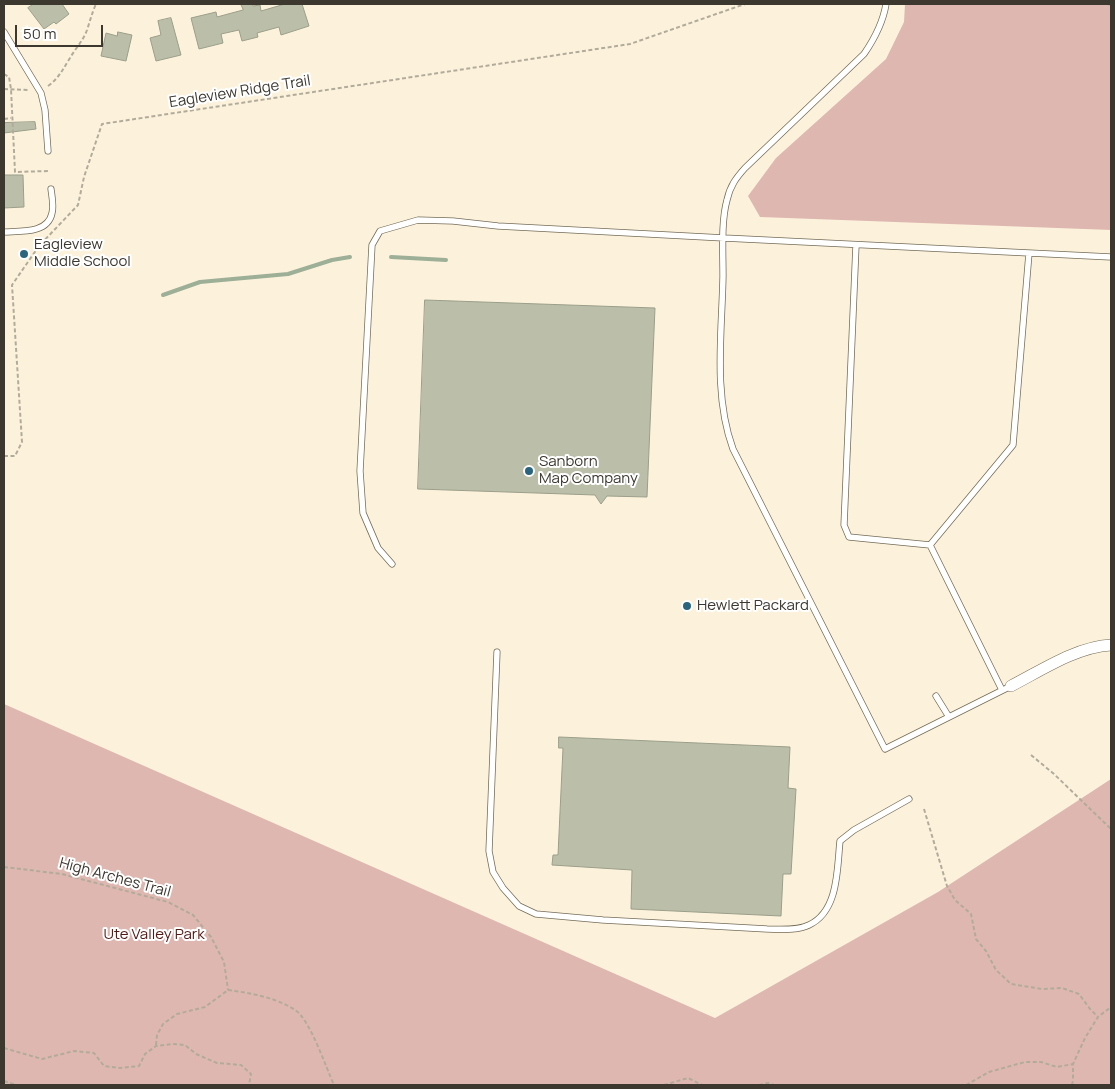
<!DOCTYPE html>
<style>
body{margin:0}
#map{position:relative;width:1115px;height:1089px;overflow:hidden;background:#fcf2dc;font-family:Manrope,sans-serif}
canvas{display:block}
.frame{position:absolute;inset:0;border:5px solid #3c372f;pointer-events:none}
.scale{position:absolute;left:15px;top:25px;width:88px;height:22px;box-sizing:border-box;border:2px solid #3c372f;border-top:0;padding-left:6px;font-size:15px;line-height:18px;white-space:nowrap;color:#3c372f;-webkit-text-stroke:4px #fff;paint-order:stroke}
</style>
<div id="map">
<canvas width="1115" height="1089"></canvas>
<div class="frame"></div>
<div class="scale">50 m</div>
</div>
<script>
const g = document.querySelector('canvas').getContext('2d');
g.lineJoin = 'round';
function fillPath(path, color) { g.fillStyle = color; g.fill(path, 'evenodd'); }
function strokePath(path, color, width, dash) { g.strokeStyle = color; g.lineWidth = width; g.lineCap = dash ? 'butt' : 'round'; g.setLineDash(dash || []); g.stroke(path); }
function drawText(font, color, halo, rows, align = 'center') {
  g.font = font + ' Manrope,sans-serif'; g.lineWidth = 4; g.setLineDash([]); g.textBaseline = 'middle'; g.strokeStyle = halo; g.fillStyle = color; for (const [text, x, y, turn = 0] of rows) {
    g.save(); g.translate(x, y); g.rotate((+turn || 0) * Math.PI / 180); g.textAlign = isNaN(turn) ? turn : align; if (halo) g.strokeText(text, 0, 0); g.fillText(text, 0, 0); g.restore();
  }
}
fillPath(new Path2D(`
 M 905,4 L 1111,4 L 1111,230 L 760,217 L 748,196 L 776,158 L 886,59 L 904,22 Z
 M 4,704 L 715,1018 L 938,892 L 1111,779 L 1111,1085 L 4,1085 Z`), '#dfb7b1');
strokePath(new Path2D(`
 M 391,257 L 446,260
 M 163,295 L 200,282 L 288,274 L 332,260 L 350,257`), '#9daf97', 4);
const building = new Path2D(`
 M 34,4 L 62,4 L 69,14 L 56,24 L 54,22 L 44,29 L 28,8 Z
 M 241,4 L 252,4 L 253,6 L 260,5 L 261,11 L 285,4 L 302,4 L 309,26 L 281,35 L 279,27 L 257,33 L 258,37 L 242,41 L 239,30 L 221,34 L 223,43 L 199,49 L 191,18 L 216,12 L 217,17 L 243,10 Z
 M 171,18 L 181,55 L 156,61 L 150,38 L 161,35 L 158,21 Z
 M 118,32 L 132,35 L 126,61 L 101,56 L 106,33 L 117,36 Z
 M 35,122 L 36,129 L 4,133 L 4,123 Z
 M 4,175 L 23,175 L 24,207 L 4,208 Z
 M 425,300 L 655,308 L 647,497 L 607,496 L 601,504 L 595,495 L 418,489 Z
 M 559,737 L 790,747 L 788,788 L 796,789 L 791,874 L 783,874 L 781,916 L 631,909 L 632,870 L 552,865 L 553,855 L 558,855 L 563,748 L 559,748 Z`);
fillPath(building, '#bbbea8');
strokePath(building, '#9b9e89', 1);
const service = new Path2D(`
 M 886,4 C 883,23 875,38 864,54 L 745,168 C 736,178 730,186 727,200 C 721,221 723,253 723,276 C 722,332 713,395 733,449 L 885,749 L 1011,686
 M 4,32 L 41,93 L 45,110 L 48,151
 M 4,232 C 20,231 48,234 52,213 C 54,206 52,197 51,189
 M 856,245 L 844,525 L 849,537 L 930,545
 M 392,564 L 378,548 L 363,513 L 360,471 L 372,245 L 380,231 L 418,220 L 453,221 L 498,226 L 724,238 L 1111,257
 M 497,652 L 489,851 L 493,872 L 503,888 L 519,906 L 536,914 L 603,920 L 767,929 C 779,929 797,931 809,925 C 839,911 837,868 840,841 L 854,830 L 909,799
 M 1002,690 L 930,545 L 1013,445 L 1029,253
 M 936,696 L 949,717`);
const minor = new Path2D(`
 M 1011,686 C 1042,670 1076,647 1111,645`);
strokePath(service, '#746b57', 7);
strokePath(minor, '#746b57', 12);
strokePath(new Path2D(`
 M 1107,4 L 1111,5
 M 4,74 L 9,77 L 11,89 L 15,172 L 50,171
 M 48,86 C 59,78 63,69 70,58 C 75,49 83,41 87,30 C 90,21 92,13 96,4
 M 4,89 L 29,90
 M 4,119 L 11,118
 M 4,456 L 15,456 L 22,442 L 12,285 L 39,246 L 78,205 L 84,177 L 102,124 L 630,44 L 745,4
 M 1031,755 L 1054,774 L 1111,829
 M 924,809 L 947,886 L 955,900 L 971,914 L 976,939 L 986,951 L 996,970 L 1011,984 L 1042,989 L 1062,988 L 1079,994 L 1090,1009 L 1098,1017
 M 4,867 L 62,874 L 168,902 L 193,915 L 211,937 L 224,962 L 228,990
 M 228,990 C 250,993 275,997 295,1010 C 310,1019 326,1068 334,1085
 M 156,1045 L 157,1035 L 163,1024 L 177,1014 L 205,1007 L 228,990
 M 4,1048 L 42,1059 L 74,1051 L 94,1053 L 104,1066 L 120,1068 L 139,1066 L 145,1054 L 156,1046 L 173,1044 L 185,1045 L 196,1054 L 217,1063 L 241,1065 L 251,1074 L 249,1085
 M 4,1081 L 17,1085
 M 664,1085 L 688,1078 L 702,1085
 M 759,1085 L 768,1083 L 774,1085
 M 966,1085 L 989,1072 L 1025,1062 L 1041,1062 L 1057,1067 L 1073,1064
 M 1072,1085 L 1073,1080 L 1073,1064 L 1085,1038 L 1098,1017 L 1111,1007`), '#b3ab9a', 2, [4, 2.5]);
strokePath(service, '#fff', 5.5);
strokePath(minor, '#fff', 11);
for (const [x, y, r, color] of [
 [24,254,5,"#2a657d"],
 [529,471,5,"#2a657d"],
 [687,606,5,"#2a657d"]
]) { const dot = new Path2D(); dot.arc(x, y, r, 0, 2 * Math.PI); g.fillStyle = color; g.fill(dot); strokePath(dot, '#fff', 2); }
drawText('15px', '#3c372f', '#fff', [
 ["Eagleview Ridge Trail",240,92,-9],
 ["High Arches Trail",115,878,15]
]);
drawText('15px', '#3c372f', '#fff', [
 ["Eagleview",34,245],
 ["Middle School",34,262],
 ["Sanborn",539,462],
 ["Map Company",539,479],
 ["Hewlett Packard",697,606]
], 'left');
drawText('15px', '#511b16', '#fff', [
 ["Ute Valley Park",154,935]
]);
</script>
